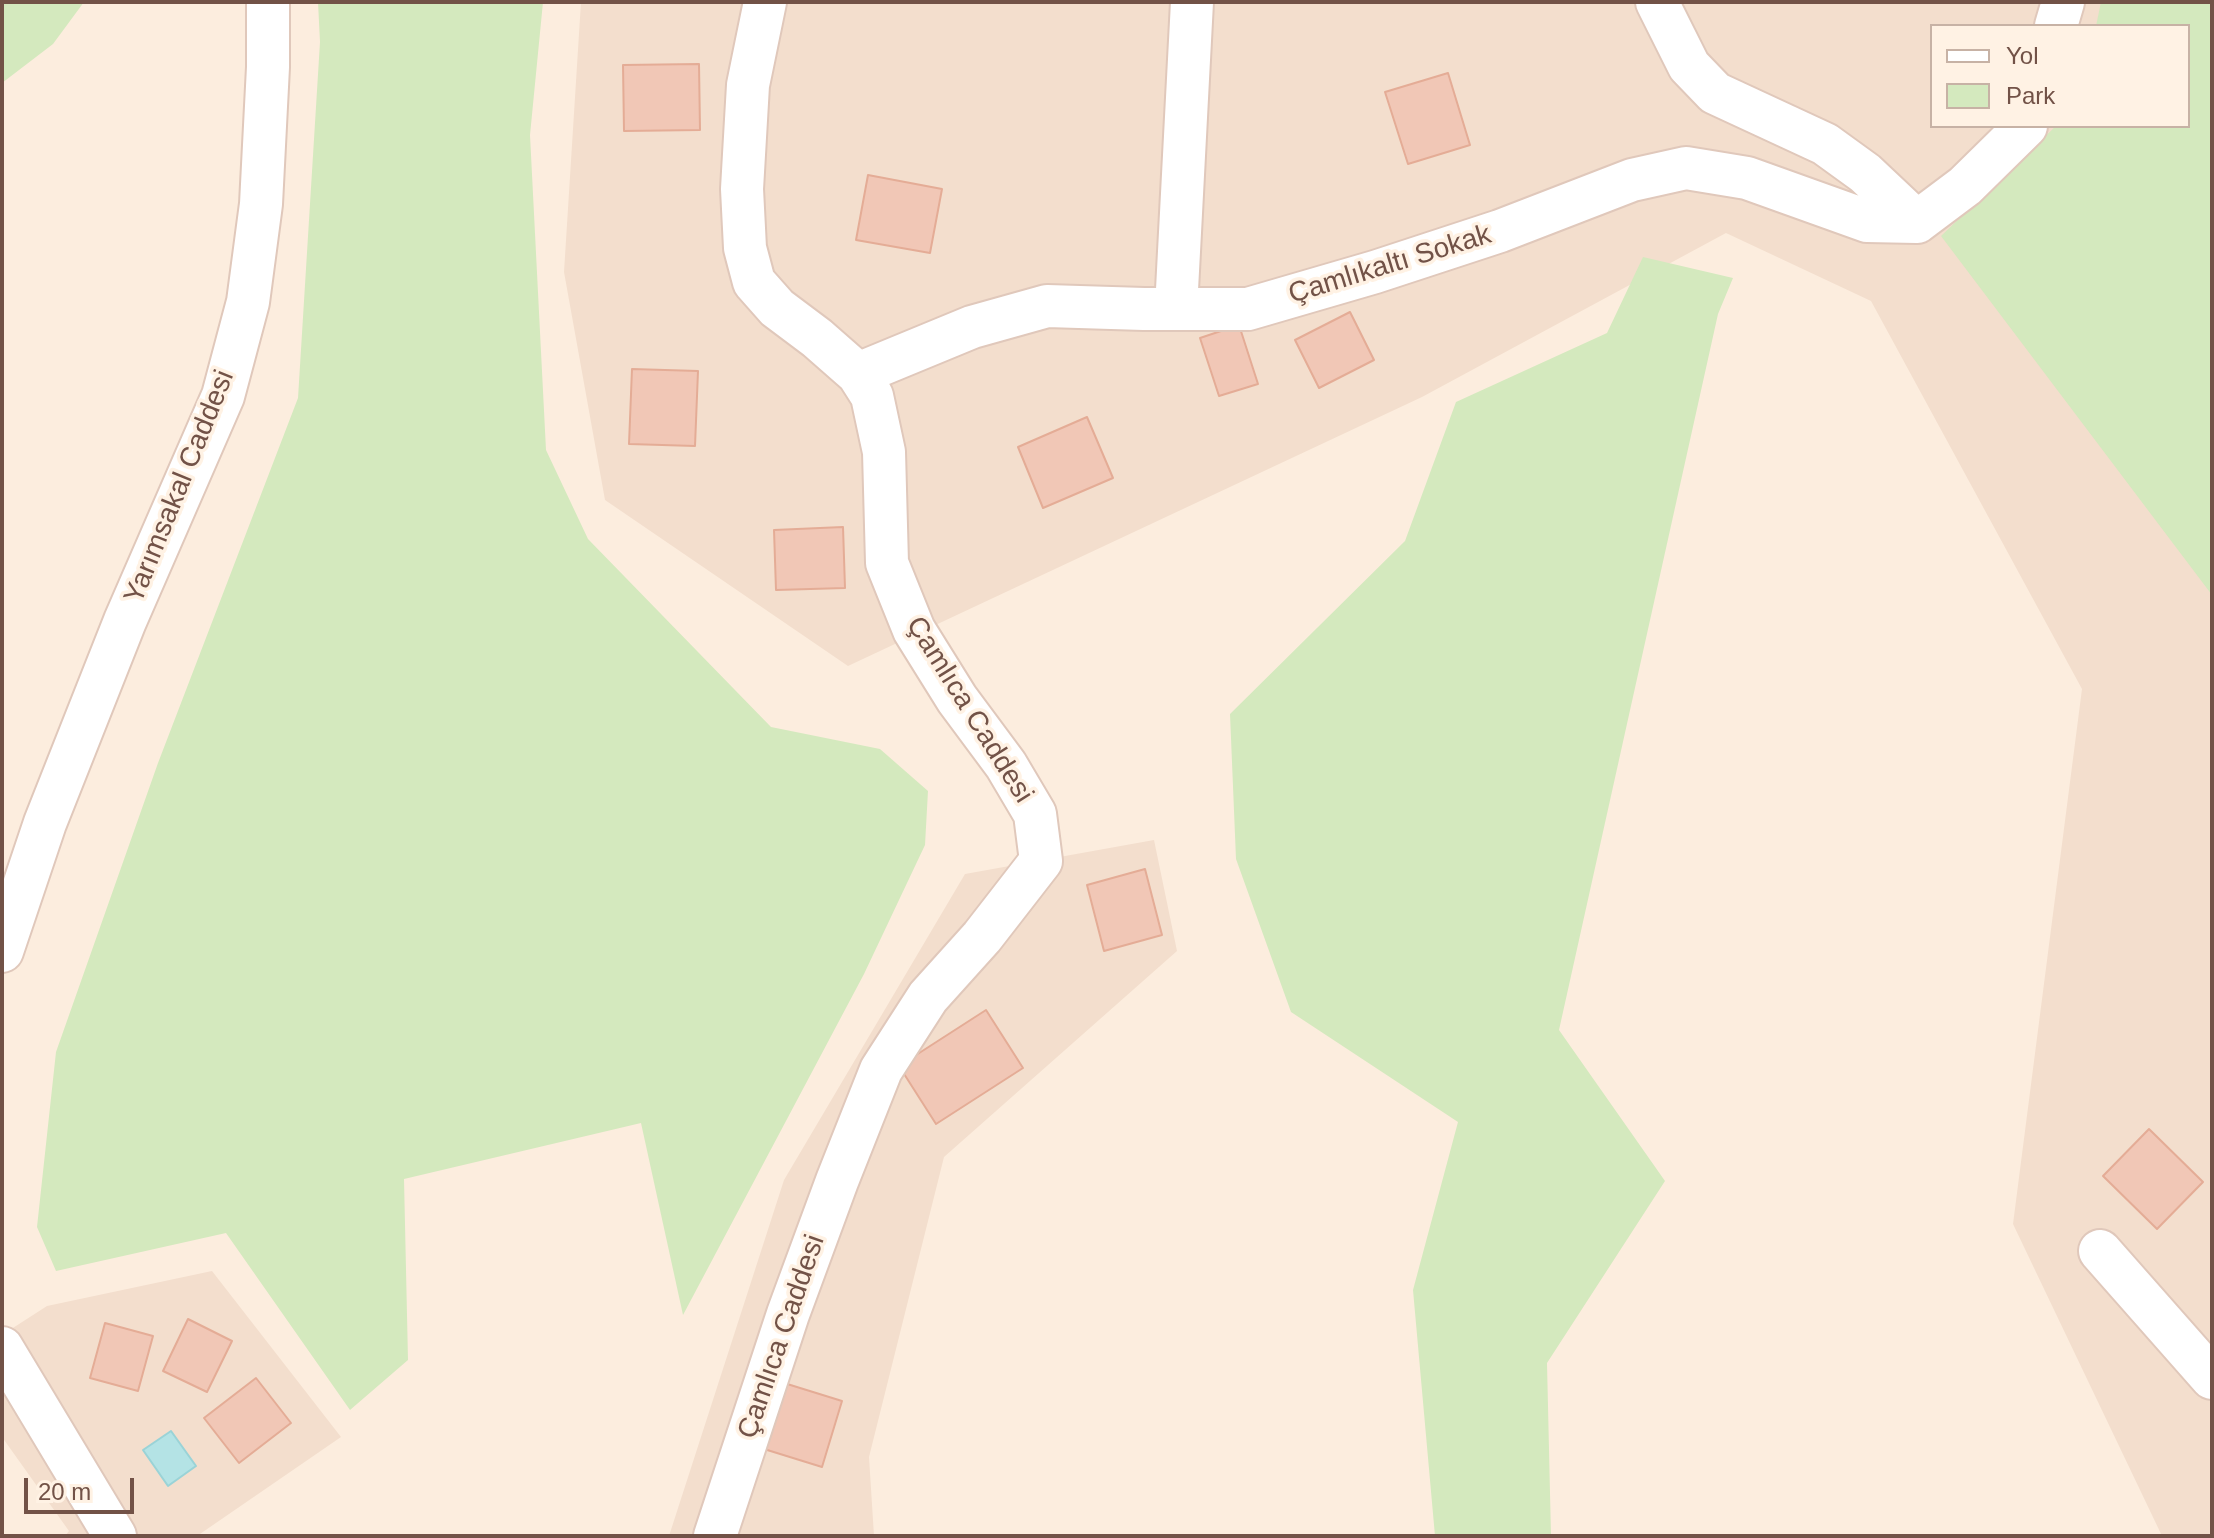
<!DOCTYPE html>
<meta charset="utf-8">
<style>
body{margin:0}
#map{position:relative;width:2214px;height:1538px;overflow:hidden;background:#fcedde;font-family:Helvetica,sans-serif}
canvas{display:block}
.frame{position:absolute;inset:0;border:4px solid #725247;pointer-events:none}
.legend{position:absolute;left:1930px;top:24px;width:260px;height:104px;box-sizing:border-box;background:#fff2e4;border:2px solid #c7b2a5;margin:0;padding:10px 14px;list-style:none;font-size:24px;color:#725247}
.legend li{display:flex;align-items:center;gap:16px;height:40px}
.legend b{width:40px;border:2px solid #c7b2a5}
.scale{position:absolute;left:24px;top:1478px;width:110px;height:36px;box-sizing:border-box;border:4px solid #725247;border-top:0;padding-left:10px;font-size:24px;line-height:28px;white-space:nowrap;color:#725247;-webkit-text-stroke:6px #fff2e4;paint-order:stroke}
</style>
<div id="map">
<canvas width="2214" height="1538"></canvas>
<div class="frame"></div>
<ul class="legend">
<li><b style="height:10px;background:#fff"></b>Yol</li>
<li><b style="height:22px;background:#d4e9be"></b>Park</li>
</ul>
<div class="scale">20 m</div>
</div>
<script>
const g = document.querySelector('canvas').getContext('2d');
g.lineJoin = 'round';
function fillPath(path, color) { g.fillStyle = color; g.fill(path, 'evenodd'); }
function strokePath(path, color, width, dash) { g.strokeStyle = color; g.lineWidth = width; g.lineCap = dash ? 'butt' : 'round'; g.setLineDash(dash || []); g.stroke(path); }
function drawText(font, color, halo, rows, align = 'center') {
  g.font = font + ' Helvetica,sans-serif'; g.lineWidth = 7; g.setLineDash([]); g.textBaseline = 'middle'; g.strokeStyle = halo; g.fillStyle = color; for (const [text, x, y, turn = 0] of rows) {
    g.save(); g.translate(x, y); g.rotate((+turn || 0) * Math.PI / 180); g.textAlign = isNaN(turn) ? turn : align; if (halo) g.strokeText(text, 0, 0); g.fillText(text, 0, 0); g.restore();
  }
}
fillPath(new Path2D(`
 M 581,2 L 2212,2 L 2212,1536 L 2162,1536 L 2013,1224 L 2082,689 L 1871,301 L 1726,233 L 1422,397 L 848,666 L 605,500 L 564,272 ZM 1932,26 L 2188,26 L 2188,126 L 1932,126 Z
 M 1154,840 L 1177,951 L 944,1157 L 869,1457 L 874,1536 L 669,1536 L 784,1180 L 965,874 Z
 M 212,1271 L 341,1437 L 197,1536 L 65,1536 L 69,1531 L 2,1437 L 2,1335 L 47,1306 Z`), '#f3decd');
fillPath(new Path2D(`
 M 2,2 L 84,2 L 53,44 L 2,83 Z
 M 318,2 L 543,2 L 530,135 L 546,450 L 588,539 L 771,727 L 880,749 L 928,791 L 925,845 L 864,974 L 683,1315 L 641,1123 L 404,1179 L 408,1360 L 350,1410 L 226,1233 L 56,1271 L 37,1227 L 56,1052 L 158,763 L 298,398 L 320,42 Z
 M 2101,2 L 2212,2 L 2212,595 L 1941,236 L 2056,126 L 2188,126 L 2188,26 L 2096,26 Z
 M 1643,257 L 1733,278 L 1718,314 L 1559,1030 L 1665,1181 L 1547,1363 L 1551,1536 L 1435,1536 L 1413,1290 L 1458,1122 L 1291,1012 L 1236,859 L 1230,714 L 1405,541 L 1456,402 L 1607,333 Z`), '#d4e9be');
const water = new Path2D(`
 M 171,1431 L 196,1466 L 168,1486 L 143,1450 Z`);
fillPath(water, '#b4e3e5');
strokePath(water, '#9ad3d7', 2);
const building = new Path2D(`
 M 699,64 L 700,130 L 624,131 L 623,65 Z
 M 1448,73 L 1470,145 L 1408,164 L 1385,92 Z
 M 868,175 L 942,189 L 930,253 L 856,240 Z
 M 1350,312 L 1374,360 L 1319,388 L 1295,340 Z
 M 1239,325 L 1258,384 L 1219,396 L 1200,338 Z
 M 632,369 L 698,371 L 695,446 L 629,444 Z
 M 1087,417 L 1113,478 L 1043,508 L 1018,447 Z
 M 843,527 L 845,588 L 776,590 L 774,530 Z
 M 1145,869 L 1162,935 L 1104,951 L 1087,885 Z
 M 986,1010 L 1023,1068 L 936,1124 L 899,1066 Z
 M 2149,1129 L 2203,1182 L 2157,1229 L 2103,1176 Z
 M 188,1319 L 232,1341 L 207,1392 L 163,1371 Z
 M 105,1323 L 153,1336 L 138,1391 L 90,1378 Z
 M 256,1378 L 291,1423 L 239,1463 L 204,1418 Z
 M 784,1383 L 842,1401 L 822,1467 L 764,1449 Z`);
fillPath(building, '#f1c7b6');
strokePath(building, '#e4ac96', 2);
const minor = new Path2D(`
 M 1657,2 L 1689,66 L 1715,93 L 1825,144 L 1865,173 L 1917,222
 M 2056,26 L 2063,2
 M 1917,222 L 1965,186 L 2026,126
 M 1176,309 L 1192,2
 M 858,374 L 972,327 L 1047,306 L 1144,309 L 1248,309 L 1375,272 L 1500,231 L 1632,180 L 1686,168 L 1747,178 L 1867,221 L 1917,222
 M 2,951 L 45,823 L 125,621 L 223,396 L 248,302 L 261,204 L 268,67 L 268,2
 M 2100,1251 L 2212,1378
 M 2,1348 L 115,1536
 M 715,1536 L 788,1314 L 837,1181 L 881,1070 L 928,997 L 982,937 L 1041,861 L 1035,814 L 1006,765 L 957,699 L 914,630 L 887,563 L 884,452 L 872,396 L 858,374 L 817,338 L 777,308 L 754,282 L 745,248 L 742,189 L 748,85 L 765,2`);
strokePath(minor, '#e0c8bb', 46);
strokePath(minor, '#fff', 42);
drawText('28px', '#725247', '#fff2e4', [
 ["Çamlıkaltı Sokak",1390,265,-17],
 ["Yarımsakal Caddesi",180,487,-68],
 ["Çamlıca Caddesi",969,710,58],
 ["Çamlıca Caddesi",782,1337,-71]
]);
</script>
